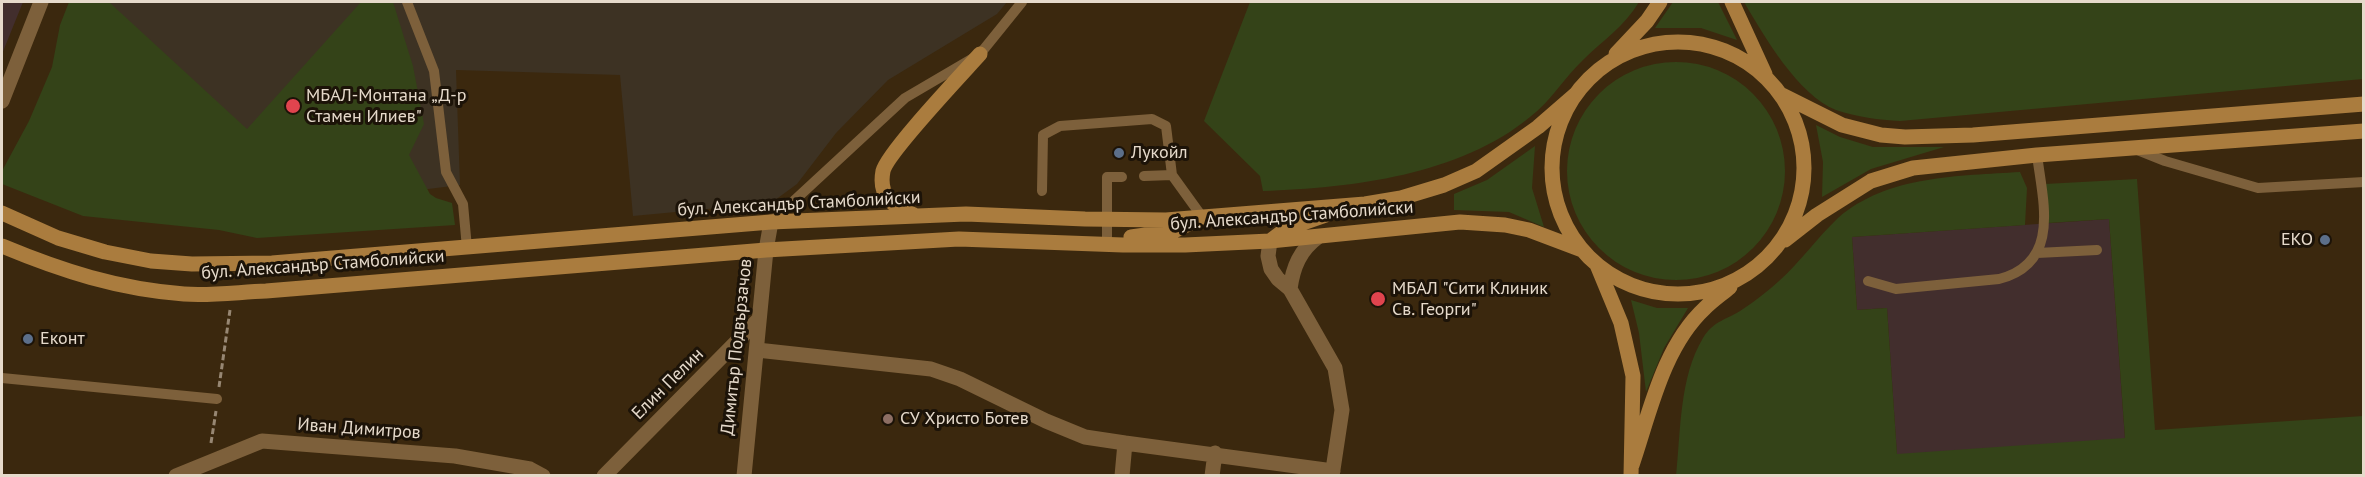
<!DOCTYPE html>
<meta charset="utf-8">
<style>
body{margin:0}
#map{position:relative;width:2365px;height:477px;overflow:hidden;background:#3b280e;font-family:"PT Sans",sans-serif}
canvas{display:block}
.frame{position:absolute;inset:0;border:3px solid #e6dacb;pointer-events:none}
</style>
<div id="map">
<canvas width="2365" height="477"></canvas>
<div class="frame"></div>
</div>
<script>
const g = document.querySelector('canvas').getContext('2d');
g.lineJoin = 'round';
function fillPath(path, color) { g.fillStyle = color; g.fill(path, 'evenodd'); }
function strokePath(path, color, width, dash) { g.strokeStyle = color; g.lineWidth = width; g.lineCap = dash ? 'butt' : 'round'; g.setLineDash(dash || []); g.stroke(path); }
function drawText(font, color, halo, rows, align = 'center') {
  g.font = font + ' "PT Sans",sans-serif'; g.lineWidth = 6; g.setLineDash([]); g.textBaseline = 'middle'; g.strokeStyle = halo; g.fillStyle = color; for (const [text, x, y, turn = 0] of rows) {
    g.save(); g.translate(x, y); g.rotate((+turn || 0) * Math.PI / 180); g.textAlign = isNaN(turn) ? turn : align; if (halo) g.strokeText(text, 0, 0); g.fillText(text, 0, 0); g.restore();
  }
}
fillPath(new Path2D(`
 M 2,2 L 23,2 L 2,54 Z
 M 2109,219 L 2125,439 L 1897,455 L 1887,308 L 1857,310 L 1852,237 Z`), '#422e2d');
fillPath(new Path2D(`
 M 72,2 L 1007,2 L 997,14 L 888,80 L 836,133 L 797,184 L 771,203 L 633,216 L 620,75 L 456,70 L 460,185 L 341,200 Z`), '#3d3223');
fillPath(new Path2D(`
 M 69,2 L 109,2 L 247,129 L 361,2 L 393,2 L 413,66 L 424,124 L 409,155 L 430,194 L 436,198 L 452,203 L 455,225 L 257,238 L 219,230 L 83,216 L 2,184 L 2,171 L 29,121 L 52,67 L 60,25 Z
 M 1250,2 L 1639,2 C 1625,26 1602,41 1583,60 C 1564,78 1551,101 1530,117 C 1460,175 1352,188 1263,191 L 1260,176 L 1204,121 Z
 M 1673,2 L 1718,2 L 1737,40 L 1701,28 L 1655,28 Z
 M 1744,2 L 2363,2 L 2363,79 L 1900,121 C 1879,120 1857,117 1836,110 C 1798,95 1764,36 1744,2 Z
 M1567 171a109 109 0 1 1 218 0a109 109 0 1 1-218 0Z
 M 1816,125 L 1840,137 L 1873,147 L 1944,147 L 1871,169 L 1822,197 L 1823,162 Z
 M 1535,146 L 1532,188 L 1544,227 L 1509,212 L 1454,210 L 1454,194 L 1487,180 Z
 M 2020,172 L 2027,188 L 2025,225 L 1852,237 L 1857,310 L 1887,308 L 1897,454 L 2125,438 L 2109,219 L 2048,223 L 2045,184 L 2137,179 L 2155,430 L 2363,416 L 2363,475 L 1676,476 C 1681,431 1679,378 1703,338 C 1714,320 1727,320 1743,309 C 1755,301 1768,291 1779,281 C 1800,262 1817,238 1838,218 C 1887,175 1960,176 2020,172 Z
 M 1631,300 L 1657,308 L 1688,308 L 1664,348 L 1646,392 L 1639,333 Z`), '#344318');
strokePath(new Path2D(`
 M 219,387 L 230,310
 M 211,443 L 216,411`), '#978773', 3, [6, 3]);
strokePath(new Path2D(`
 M 407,2 L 434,71 L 446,172 L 463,204 L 467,248
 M 2135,149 L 2165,161 L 2258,188 L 2364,182
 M 1144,176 L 1172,175
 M 1042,191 L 1043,135 L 1060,126 L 1152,119 L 1166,126 L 1172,175 L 1203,218
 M 771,222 L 905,98 L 980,54 L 1022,2
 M 1107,245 L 1107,177 L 1122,177
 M 2037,253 L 2097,250
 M 1868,281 L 1896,289 L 1999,279 C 2061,263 2043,202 2037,155
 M 2,378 L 217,399`), '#7d603b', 10);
strokePath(new Path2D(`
 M 2,101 L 41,2
 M 1270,241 L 1268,256 L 1271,269 L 1278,279 L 1290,289 L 1335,368 L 1342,410 L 1332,476
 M 1290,289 C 1293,267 1300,250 1318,237
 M 757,350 L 931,369 L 960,379 L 1046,421 L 1085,437 L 1125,443 L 1122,476
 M 1125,443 L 1333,471
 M 176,476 L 262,441 L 455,456 L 530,469 L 543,476
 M 604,476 L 759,319
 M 744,476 L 766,250 L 771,222
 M 1212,476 L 1215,453`), '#7d603b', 15);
strokePath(new Path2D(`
 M 1732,2 L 1765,74
 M1552 168a126 126 0 1 1 252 0a126 126 0 1 1-252 0Z
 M 1616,54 L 1647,21 L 1660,2
 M 1782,95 L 1842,125 L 1881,135 L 1905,137 L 1973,135 L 2364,104
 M 2,213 L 58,238 L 105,252 L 151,261 L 192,264 L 272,263 L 771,222 L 966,214 L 1085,219 L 1166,220 L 1365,204 L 1401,198 L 1444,185 L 1476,171 L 1538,127 L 1576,94
 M 914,215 C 893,206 878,197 883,171 C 887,153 963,73 980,54
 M 1131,237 L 1174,231 L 1195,221
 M 1785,240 L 1817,215 L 1871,181 L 1913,168 L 2037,155 L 2364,131
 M 1270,241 L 1286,229 L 1326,215
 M 2,246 C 62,271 118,289 184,294 C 211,296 239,292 266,291 L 766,250 L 959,239 L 1123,245 L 1185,245 L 1270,241 L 1460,222 L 1505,225 L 1529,230 L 1582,250
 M 1597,265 L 1621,323 L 1633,376 L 1631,476
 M 1632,465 C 1650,412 1663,347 1705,308 C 1713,300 1722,294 1730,287`), '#aa7c3e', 15);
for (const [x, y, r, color] of [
 [293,106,8,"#e0444e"],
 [1119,153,6,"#5c6f8a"],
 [2325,240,6,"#5c6f8a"],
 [1378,299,8,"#e0444e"],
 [28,339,6,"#5c6f8a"],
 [888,419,6,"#8d6e63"]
]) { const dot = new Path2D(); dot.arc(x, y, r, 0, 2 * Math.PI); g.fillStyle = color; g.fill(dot); strokePath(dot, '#1c1308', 2); }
drawText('18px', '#e6dacb', '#1c1308', [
 ["МБАЛ-Монтана „Д-р",306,96],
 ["Стамен Илиев\"",306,117],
 ["Лукойл",1131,153],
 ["EKO",2313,240,"right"],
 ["МБАЛ \"Сити Клиник",1392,289],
 ["Св. Георги\"",1392,310],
 ["Еконт",40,339],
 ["СУ Христо Ботев",900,419]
], 'left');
drawText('18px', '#e6dacb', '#1c1308', [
 ["бул. Александър Стамболийски",799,204,-3],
 ["бул. Александър Стамболийски",1292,216,-4],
 ["бул. Александър Стамболийски",323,265,-4],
 ["Димитър Подвързачов",737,347,-84],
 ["Елин Пелин",668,384,-45],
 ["Иван Димитров",359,429,4]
]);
</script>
